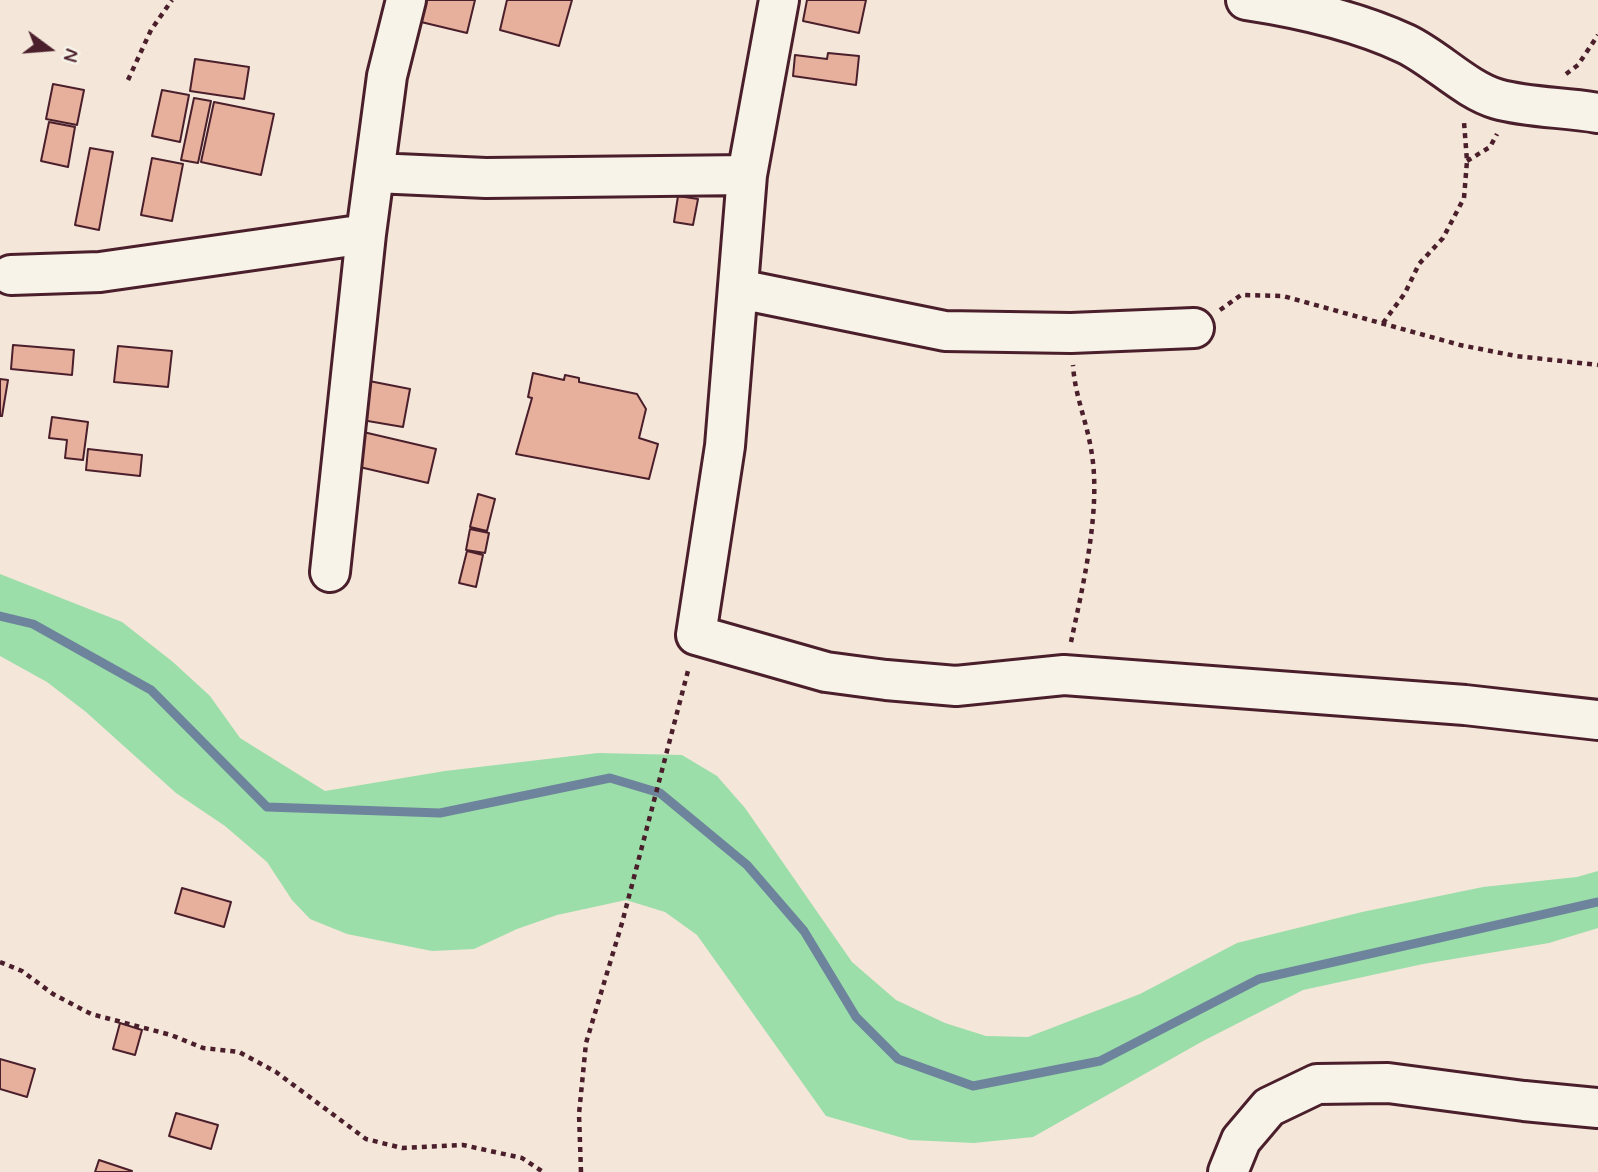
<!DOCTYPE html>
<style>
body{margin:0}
#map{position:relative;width:1598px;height:1172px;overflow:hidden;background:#f4e6d9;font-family:Mynerve,sans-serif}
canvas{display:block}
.north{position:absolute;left:14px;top:14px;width:70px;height:70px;-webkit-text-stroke:5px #f7f3e8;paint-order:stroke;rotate:106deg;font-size:19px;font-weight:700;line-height:28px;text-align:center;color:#4a1f2b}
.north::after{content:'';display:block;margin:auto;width:24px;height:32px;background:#4a1f2b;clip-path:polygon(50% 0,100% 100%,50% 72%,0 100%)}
</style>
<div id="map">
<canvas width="1598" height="1172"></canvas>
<div class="north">N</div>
</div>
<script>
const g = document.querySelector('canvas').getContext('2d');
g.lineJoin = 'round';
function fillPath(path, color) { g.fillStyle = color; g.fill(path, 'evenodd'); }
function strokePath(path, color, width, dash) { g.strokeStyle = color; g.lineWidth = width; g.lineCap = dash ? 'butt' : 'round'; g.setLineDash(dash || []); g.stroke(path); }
fillPath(new Path2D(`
 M 0,574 L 122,622 L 173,662 L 210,696 L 240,738 L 325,791 L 445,771 L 598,753 L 682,755 L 717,776 L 745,808 L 852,962 L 896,1000 L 945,1023 L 986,1036 L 1028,1037 L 1140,994 L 1237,943 L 1362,912 L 1483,887 L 1577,877 L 1598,871 L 1598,928 L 1549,943 L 1423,964 L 1303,990 L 1203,1041 L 1033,1137 L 974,1143 L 910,1140 L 826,1116 L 697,935 L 665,912 L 626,900 L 557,915 L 517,929 L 474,949 L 432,951 L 347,934 L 310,919 L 292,900 L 267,862 L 225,826 L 176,793 L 86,712 L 47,682 L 0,656 Z`), '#9bdea9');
strokePath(new Path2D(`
 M 0,616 L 33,624 L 151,690 L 267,807 L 440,813 L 610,778 L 660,793 L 747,865 L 804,931 L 856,1017 L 898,1059 L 973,1086 L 1100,1061 L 1259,979 L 1598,902`), '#6e849c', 9);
const building = new Path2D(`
 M 427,0 L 475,0 L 467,33 L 421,22 Z
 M 507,0 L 572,0 L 559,46 L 500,30 Z
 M 807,0 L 866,0 L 859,33 L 803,21 Z
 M 828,53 L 859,56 L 856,85 L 793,76 L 795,55 L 827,59 Z
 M 195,59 L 249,67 L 244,99 L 190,91 Z
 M 53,84 L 84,90 L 77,125 L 46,119 Z
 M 162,90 L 189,95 L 180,142 L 152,136 Z
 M 194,98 L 211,101 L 198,163 L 181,160 Z
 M 214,102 L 274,114 L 261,175 L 201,162 Z
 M 49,122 L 75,127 L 68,167 L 41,161 Z
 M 90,148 L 113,152 L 99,230 L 75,225 Z
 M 152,158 L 183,164 L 172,221 L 141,215 Z
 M 678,196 L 698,199 L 693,225 L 674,222 Z
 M 13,345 L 74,350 L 72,375 L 11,369 Z
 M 118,346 L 172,351 L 168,387 L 114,382 Z
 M 533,373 L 564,380 L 565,375 L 579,378 L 579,382 L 637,394 L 646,409 L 639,438 L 658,444 L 649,479 L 516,454 L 532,398 L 528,397 Z
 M 0,379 L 8,380 L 2,416 L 0,416 Z
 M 364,380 L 410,389 L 403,427 L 356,419 Z
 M 52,417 L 88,422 L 83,460 L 65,458 L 67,440 L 49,438 Z
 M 359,431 L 436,449 L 428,483 L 351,465 Z
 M 88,449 L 142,455 L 140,476 L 86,470 Z
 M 478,494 L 495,499 L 487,531 L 470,527 Z
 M 470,529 L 489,533 L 485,553 L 466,550 Z
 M 467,551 L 483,555 L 476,587 L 459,583 Z
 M 182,888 L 231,902 L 224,927 L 175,913 Z
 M 120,1023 L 142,1030 L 135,1055 L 113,1049 Z
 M 0,1059 L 35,1069 L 27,1097 L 0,1089 Z
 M 176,1113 L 218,1125 L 211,1149 L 169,1136 Z
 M 99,1160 L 132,1171 L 131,1172 L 95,1172 Z`);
fillPath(building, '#e7b09d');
strokePath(building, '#4a1f2b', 2);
const minor = new Path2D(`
 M 779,0 L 747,175 L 725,446 L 696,635 L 826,672 L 886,680 L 956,686 L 1064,675 L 1465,705 L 1598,720
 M 1246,0 C 1299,8 1357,21 1406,44 C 1437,59 1466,90 1497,99 C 1529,108 1565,107 1598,113
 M 375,173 L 486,178 L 747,175
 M 11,275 L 100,272 L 366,234
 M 739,289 L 945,331 L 1071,333 L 1194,328
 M 330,572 L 366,234 L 387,76 L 406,0
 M 1228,1172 L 1241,1140 L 1269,1107 L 1317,1084 L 1388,1083 L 1524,1101 L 1598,1108`);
strokePath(minor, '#4a1f2b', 44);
strokePath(new Path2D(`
 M 1566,74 L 1578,65 L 1598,35
 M 128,80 L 151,30 L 172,0
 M 1467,161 L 1490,147 L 1497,134
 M 1220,310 L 1241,295 L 1283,296 L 1460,345 L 1516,356 L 1598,365
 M 1383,323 L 1405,293 L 1419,264 L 1443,238 L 1464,198 L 1467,161 L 1464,122
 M 1071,642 C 1083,585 1102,507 1091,449 C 1086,419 1075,396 1073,365
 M 0,962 L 22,971 L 53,994 L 91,1014 L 171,1035 L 203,1048 L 239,1052 L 276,1072 L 366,1139 L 402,1148 L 463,1145 L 522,1158 L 543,1172
 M 581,1172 L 579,1114 L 586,1043 L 622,923 L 689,667`), '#4a1f2b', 4.5, [5, 5]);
strokePath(minor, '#f7f3e8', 38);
</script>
